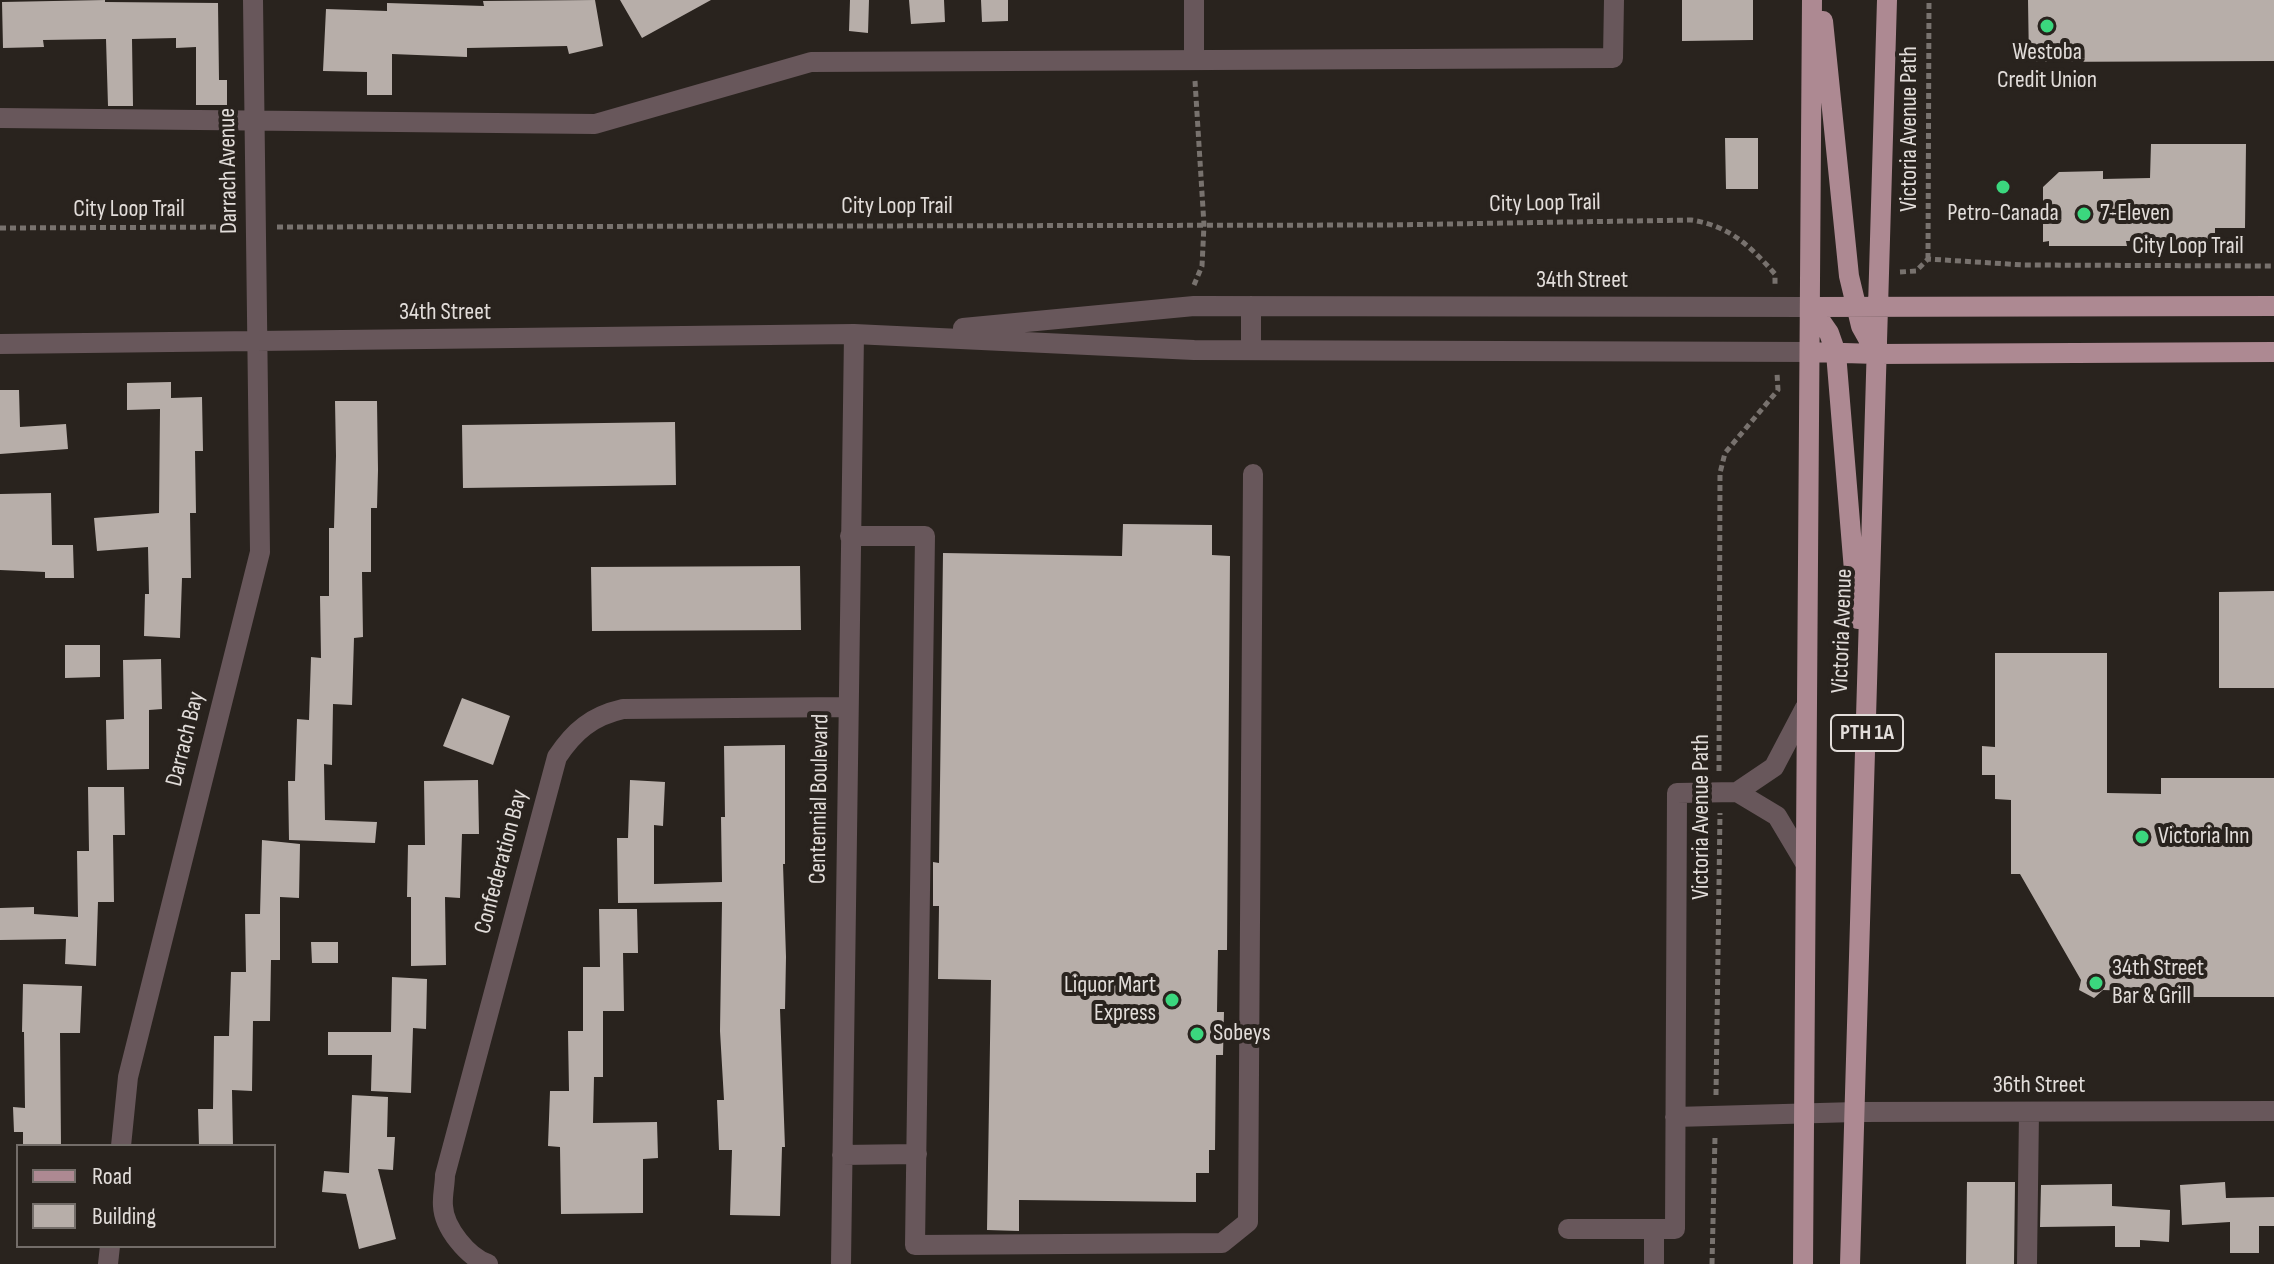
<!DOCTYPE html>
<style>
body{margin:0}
#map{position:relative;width:2274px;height:1264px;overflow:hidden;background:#29231e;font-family:"Sofia Sans Condensed",sans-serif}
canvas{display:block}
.legend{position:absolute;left:16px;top:1144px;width:260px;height:104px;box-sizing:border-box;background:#29231e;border:2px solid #736d69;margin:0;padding:10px 14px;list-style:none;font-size:24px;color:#e2ddda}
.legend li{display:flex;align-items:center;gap:16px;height:40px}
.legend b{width:40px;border:2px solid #736d69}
</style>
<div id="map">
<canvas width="2274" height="1264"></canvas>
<ul class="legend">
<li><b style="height:10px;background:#ad8992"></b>Road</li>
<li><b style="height:22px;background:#b7aea9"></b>Building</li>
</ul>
</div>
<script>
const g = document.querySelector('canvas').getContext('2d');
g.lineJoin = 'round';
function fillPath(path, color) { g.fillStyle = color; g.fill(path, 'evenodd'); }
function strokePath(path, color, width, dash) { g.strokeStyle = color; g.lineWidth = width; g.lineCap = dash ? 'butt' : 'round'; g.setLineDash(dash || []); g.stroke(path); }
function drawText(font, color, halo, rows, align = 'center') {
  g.font = font + ' "Sofia Sans Condensed",sans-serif'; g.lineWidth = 8; g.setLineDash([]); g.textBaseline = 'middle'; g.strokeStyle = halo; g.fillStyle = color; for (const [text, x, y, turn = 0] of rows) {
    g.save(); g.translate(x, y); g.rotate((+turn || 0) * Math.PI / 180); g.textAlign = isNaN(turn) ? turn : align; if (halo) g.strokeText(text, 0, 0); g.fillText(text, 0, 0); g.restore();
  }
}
fillPath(new Path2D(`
 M 105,0 L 105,2 L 218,3 L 219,80 L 227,80 L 227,105 L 196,105 L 196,47 L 176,48 L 176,38 L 132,39 L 133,106 L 108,106 L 106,39 L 43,40 L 44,47 L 3,48 L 2,2 Z
 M 595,0 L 603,46 L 569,54 L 567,46 L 467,48 L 467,57 L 392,54 L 392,95 L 367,95 L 367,72 L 323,71 L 326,9 L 387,11 L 387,3 L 484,6 L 483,1 Z
 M 620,0 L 711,0 L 642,38 Z
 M 850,0 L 869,0 L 868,33 L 849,31 Z
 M 909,0 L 944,0 L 945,22 L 911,24 Z
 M 981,0 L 1008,0 L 1008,21 L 982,22 Z
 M 1682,0 L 1753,0 L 1753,40 L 1682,41 Z
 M 2028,0 L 2274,0 L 2274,61 L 2029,62 Z
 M 1725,138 L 1758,138 L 1758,189 L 1726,189 Z
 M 2151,144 L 2246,144 L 2245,228 L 2215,228 L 2215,242 L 2126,241 L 2127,246 L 2049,246 L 2049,241 L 2043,242 L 2043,187 L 2059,172 L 2103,171 L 2103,179 L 2150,178 Z
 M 171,382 L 171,398 L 202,397 L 203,451 L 195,451 L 196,513 L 190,513 L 191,578 L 182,578 L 180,638 L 144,636 L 145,594 L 149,594 L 148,547 L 97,551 L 94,518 L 159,513 L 160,409 L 127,410 L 127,383 Z
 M 0,390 L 19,390 L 20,427 L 66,424 L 68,449 L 0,454 Z
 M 335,401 L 377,401 L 378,470 L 377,508 L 371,508 L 371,572 L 362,572 L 363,637 L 354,638 L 352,705 L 333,704 L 332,765 L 324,764 L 325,820 L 377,822 L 375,843 L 289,840 L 288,781 L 295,781 L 297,719 L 309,720 L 311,657 L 321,658 L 320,596 L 329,596 L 329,528 L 334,528 L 336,456 Z
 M 675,422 L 676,485 L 463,488 L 462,425 Z
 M 51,493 L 52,545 L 73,545 L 74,578 L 45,578 L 45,572 L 0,570 L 0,494 Z
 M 1123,524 L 1212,525 L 1212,555 L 1230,556 L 1227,950 L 1218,950 L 1217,1012 L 1224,1012 L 1223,1055 L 1216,1055 L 1215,1150 L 1209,1150 L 1209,1173 L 1196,1173 L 1196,1202 L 1019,1200 L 1019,1231 L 987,1230 L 991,980 L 938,979 L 939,906 L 933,906 L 933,862 L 939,863 L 943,553 L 1122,556 Z
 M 800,566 L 801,630 L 592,631 L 591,567 Z
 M 2274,591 L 2274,688 L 2219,688 L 2219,592 Z
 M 65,645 L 100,645 L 100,677 L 65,678 Z
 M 1995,653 L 2107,653 L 2107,793 L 2161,794 L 2161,778 L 2274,778 L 2274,997 L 2162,997 L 2161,992 L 2103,990 L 2094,998 L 2079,990 L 2081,980 L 2020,874 L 2011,874 L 2011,800 L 1995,799 L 1995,775 L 1982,775 L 1982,746 L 1995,747 Z
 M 161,659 L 162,709 L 149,710 L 149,769 L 107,770 L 106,720 L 124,719 L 123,660 Z
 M 462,698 L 510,716 L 493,765 L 443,746 Z
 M 785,745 L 785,864 L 783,864 L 786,957 L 785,1009 L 780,1009 L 785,1147 L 782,1147 L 780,1216 L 730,1215 L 732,1150 L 719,1150 L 717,1100 L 724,1100 L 720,1031 L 722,902 L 618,903 L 617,838 L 628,838 L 630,780 L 665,782 L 663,826 L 654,825 L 654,884 L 722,882 L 721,817 L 725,817 L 724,746 Z
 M 478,780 L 479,834 L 462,834 L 460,898 L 445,897 L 446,965 L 411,966 L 411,897 L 407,897 L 408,845 L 425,845 L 424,781 Z
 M 88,787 L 124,787 L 125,835 L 113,835 L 114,902 L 98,902 L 96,966 L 65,964 L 66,939 L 0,940 L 0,908 L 34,907 L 34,914 L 78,917 L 77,851 L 89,851 Z
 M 262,840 L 300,844 L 299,898 L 280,897 L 280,960 L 271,960 L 270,1021 L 253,1021 L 252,1091 L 232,1090 L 233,1146 L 199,1146 L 198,1109 L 213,1109 L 214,1036 L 229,1036 L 231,972 L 246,972 L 245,914 L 260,914 Z
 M 599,909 L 637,909 L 638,953 L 623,953 L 624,1011 L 603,1011 L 603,1077 L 594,1077 L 593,1123 L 657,1122 L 658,1158 L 643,1159 L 643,1213 L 561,1214 L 560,1147 L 548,1146 L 550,1091 L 569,1091 L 568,1031 L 583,1031 L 583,967 L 600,967 Z
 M 311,942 L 338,942 L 338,963 L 312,963 Z
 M 392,977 L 427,979 L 426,1029 L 413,1028 L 411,1093 L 371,1091 L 372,1055 L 328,1055 L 328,1032 L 391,1032 Z
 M 23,984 L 82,986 L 80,1033 L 60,1033 L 61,1146 L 23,1146 L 23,1132 L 14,1132 L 13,1107 L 25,1108 L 24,1032 L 22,1032 Z
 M 352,1095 L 388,1097 L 387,1137 L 395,1137 L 393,1170 L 378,1169 L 396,1239 L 359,1249 L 346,1194 L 322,1192 L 324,1171 L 349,1173 Z
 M 1967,1182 L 2015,1182 L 2014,1264 L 1966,1264 Z
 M 2225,1182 L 2226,1198 L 2274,1197 L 2274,1226 L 2259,1226 L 2259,1253 L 2230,1253 L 2230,1222 L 2182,1225 L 2180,1185 Z
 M 2112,1184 L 2112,1206 L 2170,1210 L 2169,1242 L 2140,1240 L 2140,1247 L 2115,1247 L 2115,1226 L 2040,1227 L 2041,1185 Z`), '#b7aea9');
strokePath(new Path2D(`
 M 277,227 L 1387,225 L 1691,220 C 1730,226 1750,246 1775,274 L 1775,287
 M 0,228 L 235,227
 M 1928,259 L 1929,0
 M 1900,272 L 1916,271 L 1928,259 L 2024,265 L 2274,266
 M 1194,285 L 1202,266 L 1204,225 L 1195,81
 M 1719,771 L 1720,473 L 1725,453 L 1778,390 L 1777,373
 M 1716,1095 L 1720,813
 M 1712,1264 L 1715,1137`), '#78726e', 5, [6, 4]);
strokePath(new Path2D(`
 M 1194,59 L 1194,0
 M 0,118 L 595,124 L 811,62 L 1613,58 L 1614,0
 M 1251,306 L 1251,350
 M 963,328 L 1194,306 L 1811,307
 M 0,344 L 854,334 L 1194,350 L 1811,352
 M 850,536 L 925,536 L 915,1245 L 1222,1243 L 1248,1222 L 1253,474
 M 1737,792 L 1774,767 L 1805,708
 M 1675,1117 L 1856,1112 L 2274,1111
 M 121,1146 L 128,1077 L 260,552 L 253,0
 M 842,1155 L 917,1154
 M 1568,1229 L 1675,1229 L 1677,793 L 1737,792 L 1777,816 L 1805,863
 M 1654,1229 L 1654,1264
 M 108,1264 L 110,1246
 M 488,1264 C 468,1257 444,1228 443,1206 C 442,1196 445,1185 445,1175 L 557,757 C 574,731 592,716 623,709 L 847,707
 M 841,1264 L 854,334
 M 2027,1264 L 2029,1112`), '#68575b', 20);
strokePath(new Path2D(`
 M 1823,21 L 1849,276 L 1861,326 L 1875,351
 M 1811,307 L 2274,306
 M 1811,307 L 1829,333 L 1836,353 L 1858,619
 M 1811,352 L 1877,354 L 2274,352
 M 1803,1264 L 1812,0
 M 1850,1264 L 1887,0`), '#ad8992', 20);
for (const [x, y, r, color] of [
 [2047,26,8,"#3bd77e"],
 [2003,187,8,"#3bd77e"],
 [2084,214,8,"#3bd77e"],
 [2142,837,8,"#3bd77e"],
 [2096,983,8,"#3bd77e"],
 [1172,1000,8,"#3bd77e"],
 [1197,1034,8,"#3bd77e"]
]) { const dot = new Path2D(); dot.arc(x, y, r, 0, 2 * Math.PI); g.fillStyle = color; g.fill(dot); strokePath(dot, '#29231e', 3); }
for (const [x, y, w] of [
 [1867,733,72]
]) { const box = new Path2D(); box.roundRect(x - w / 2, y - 18, w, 36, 6); g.fillStyle = '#29231e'; g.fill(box); strokePath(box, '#e2ddda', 2); }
drawText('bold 22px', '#e2ddda', null, [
 ["PTH 1A",1867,733]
]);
drawText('24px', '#e2ddda', '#29231e', [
 ["Westoba",2047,53,"center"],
 ["Credit Union",2047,81,"center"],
 ["Petro-Canada",2003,214,"center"],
 ["7-Eleven",2100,214],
 ["Victoria Inn",2158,837],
 ["34th Street",2112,969],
 ["Bar & Grill",2112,997],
 ["Liquor Mart",1156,986,"right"],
 ["Express",1156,1014,"right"],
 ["Sobeys",1213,1034]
], 'left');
drawText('24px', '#e2ddda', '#29231e', [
 ["Victoria Avenue Path",1910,129,-90],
 ["Darrach Avenue",229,171,-91],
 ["City Loop Trail",1545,204,-1],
 ["City Loop Trail",897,207],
 ["City Loop Trail",129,210],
 ["City Loop Trail",2188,247],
 ["34th Street",1582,281],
 ["34th Street",445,313],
 ["Victoria Avenue",1843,631,-88],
 ["Darrach Bay",186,739,-76],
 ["Centennial Boulevard",820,799,-89],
 ["Victoria Avenue Path",1702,817,-90],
 ["Confederation Bay",502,862,-75],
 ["36th Street",2039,1086]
]);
</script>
